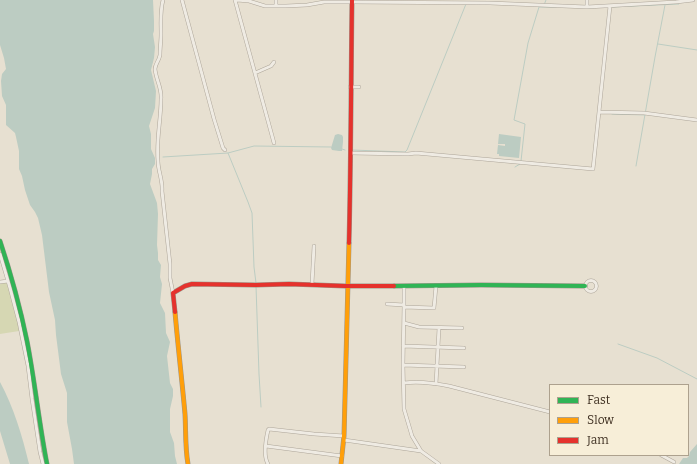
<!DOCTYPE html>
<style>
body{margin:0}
#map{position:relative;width:697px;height:464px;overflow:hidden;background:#e7e0d1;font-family:Bitter,serif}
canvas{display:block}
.legend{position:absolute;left:549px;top:384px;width:140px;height:72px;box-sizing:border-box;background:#f7eed8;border:1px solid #ada18e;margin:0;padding:5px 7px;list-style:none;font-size:12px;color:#3d2e20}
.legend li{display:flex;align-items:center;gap:8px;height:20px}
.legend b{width:20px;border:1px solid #ada18e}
</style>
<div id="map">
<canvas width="697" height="464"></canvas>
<ul class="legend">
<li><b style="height:5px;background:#30b455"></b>Fast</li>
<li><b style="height:5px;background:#ff9f0a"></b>Slow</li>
<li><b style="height:5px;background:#e5322d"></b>Jam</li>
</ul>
</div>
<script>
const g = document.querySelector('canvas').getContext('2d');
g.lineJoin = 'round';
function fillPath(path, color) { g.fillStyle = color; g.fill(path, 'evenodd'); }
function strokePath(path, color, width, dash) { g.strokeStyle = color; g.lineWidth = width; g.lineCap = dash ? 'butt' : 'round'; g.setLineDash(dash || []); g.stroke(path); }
fillPath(new Path2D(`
 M 0,245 L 19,313 L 29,360 L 45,464 L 43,464 L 42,457 L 25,349 L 0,253 Z
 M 5,282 L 9,286 L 20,329 L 19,331 L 0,334 L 0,283 Z`), '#d6d7b3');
fillPath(new Path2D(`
 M 0,0 L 153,0 L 154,21 L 154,31 L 153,34 L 155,47 L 154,58 L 151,70 L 156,91 L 155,108 L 149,126 L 151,134 L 151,149 L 155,158 L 155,164 L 152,169 L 152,174 L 150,184 L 157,203 L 158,214 L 157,245 L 158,253 L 158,260 L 161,265 L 160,277 L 162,284 L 160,303 L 165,313 L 166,333 L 170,342 L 167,356 L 170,383 L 173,389 L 173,396 L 170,409 L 170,432 L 174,443 L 175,456 L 177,464 L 74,464 L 72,449 L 67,422 L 67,393 L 61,374 L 56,335 L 55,320 L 49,292 L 42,235 L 38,218 L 35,212 L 30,205 L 25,190 L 22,176 L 19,169 L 19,151 L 16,137 L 15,133 L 6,125 L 6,105 L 2,96 L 1,81 L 2,74 L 6,69 L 4,58 L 0,45 Z
 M 338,134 L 342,135 L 343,137 L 343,142 L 342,151 L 339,151 L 332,150 L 331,148 L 335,135 Z
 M 499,134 L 521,137 L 519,158 L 499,156 L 499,154 L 497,154 L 498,145 L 505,146 L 505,144 L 498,144 Z
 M 0,382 C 14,408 22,435 29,464 L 10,464 L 0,431 Z
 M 697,444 L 697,464 L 679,464 L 683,458 L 687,458 L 689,456 L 690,452 Z`), '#bcccc2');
strokePath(new Path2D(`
 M 544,5 L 546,0
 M 611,7 L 679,4 L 678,0
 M 587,8 L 608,7
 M 658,44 L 697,50
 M 612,114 L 645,115
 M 342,149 L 345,150
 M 352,150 L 405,152 L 407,150 L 466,4
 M 228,153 L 248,202 L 252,213 L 254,267 L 256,283
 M 163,157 L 228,153 L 254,146 L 331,147
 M 521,161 L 525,124 L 514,120 L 528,43 L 539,7 L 556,7
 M 636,166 L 655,57 L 665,5
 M 515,167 L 520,164
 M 256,286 L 259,374 L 261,407
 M 618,344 L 657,358 L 697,379`), '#bcccc2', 1);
const street = new Path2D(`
 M 163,0 C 160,12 161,21 161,34 C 161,41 160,48 160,55 C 159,61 155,64 155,69 C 156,80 162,88 161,99 C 161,120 156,140 158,161 C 158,171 163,181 162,191 L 170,264 L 170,278 L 173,293
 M 182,0 L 214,119 L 223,148 L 225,150
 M 235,0 L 274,143
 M 237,0 L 249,1 L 265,6 L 286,6 L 307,5 L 324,2 L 352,2 L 490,3 L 587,7 L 676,2 L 693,0
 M 276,0 L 276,6
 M 587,0 L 587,7
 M 255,73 L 271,66 L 274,62
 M 350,87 L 359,87
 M 599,112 L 644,113 L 697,120
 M 351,153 L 408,154 L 416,153 L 593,169 L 610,6
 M 0,254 L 10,288 L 19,322 L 28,366 L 32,399 L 40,452 L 43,464
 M585.5 286a5.5 5.5 0 1 1 11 0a5.5 5.5 0 1 1-11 0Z
 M 0,282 L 8,281
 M 312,284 L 314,246
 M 404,286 L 404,305 L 403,365 L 404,409 L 412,436 L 421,451
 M 387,304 L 404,305
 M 404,307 L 434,308 L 436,286
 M 404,323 L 419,327 L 462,328
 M 403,346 L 464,348
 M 403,365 L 464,367
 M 404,383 C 418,381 434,383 449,386 L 550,412
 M 436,384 L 439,328
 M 344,440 L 421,451 L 439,464
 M 266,446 L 342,456
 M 661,455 L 674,462
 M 268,464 C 263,456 266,439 268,430 L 269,429 L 314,434 L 344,436`);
const fast = new Path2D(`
 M 0,241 C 11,274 20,307 27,341 C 35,382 39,423 47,464
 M 394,286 L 481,285 L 585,286`);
const slow = new Path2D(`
 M 175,312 C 178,347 182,380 185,414 C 186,431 185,448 188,464
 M 341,464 L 344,436 L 349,243`);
const jam = new Path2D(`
 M 349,243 C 351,162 351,81 352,0
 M 175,312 L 173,293 L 185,286 L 192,284 L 256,285 L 289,284 L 345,286 L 394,286`);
strokePath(street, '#ada599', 4);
strokePath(fast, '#9c958a', 5);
strokePath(slow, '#9c958a', 5);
strokePath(jam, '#9c958a', 5);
strokePath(street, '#efebe3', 3);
strokePath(fast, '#30b455', 4);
strokePath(slow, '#ff9f0a', 4);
strokePath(jam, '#e5322d', 4);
</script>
